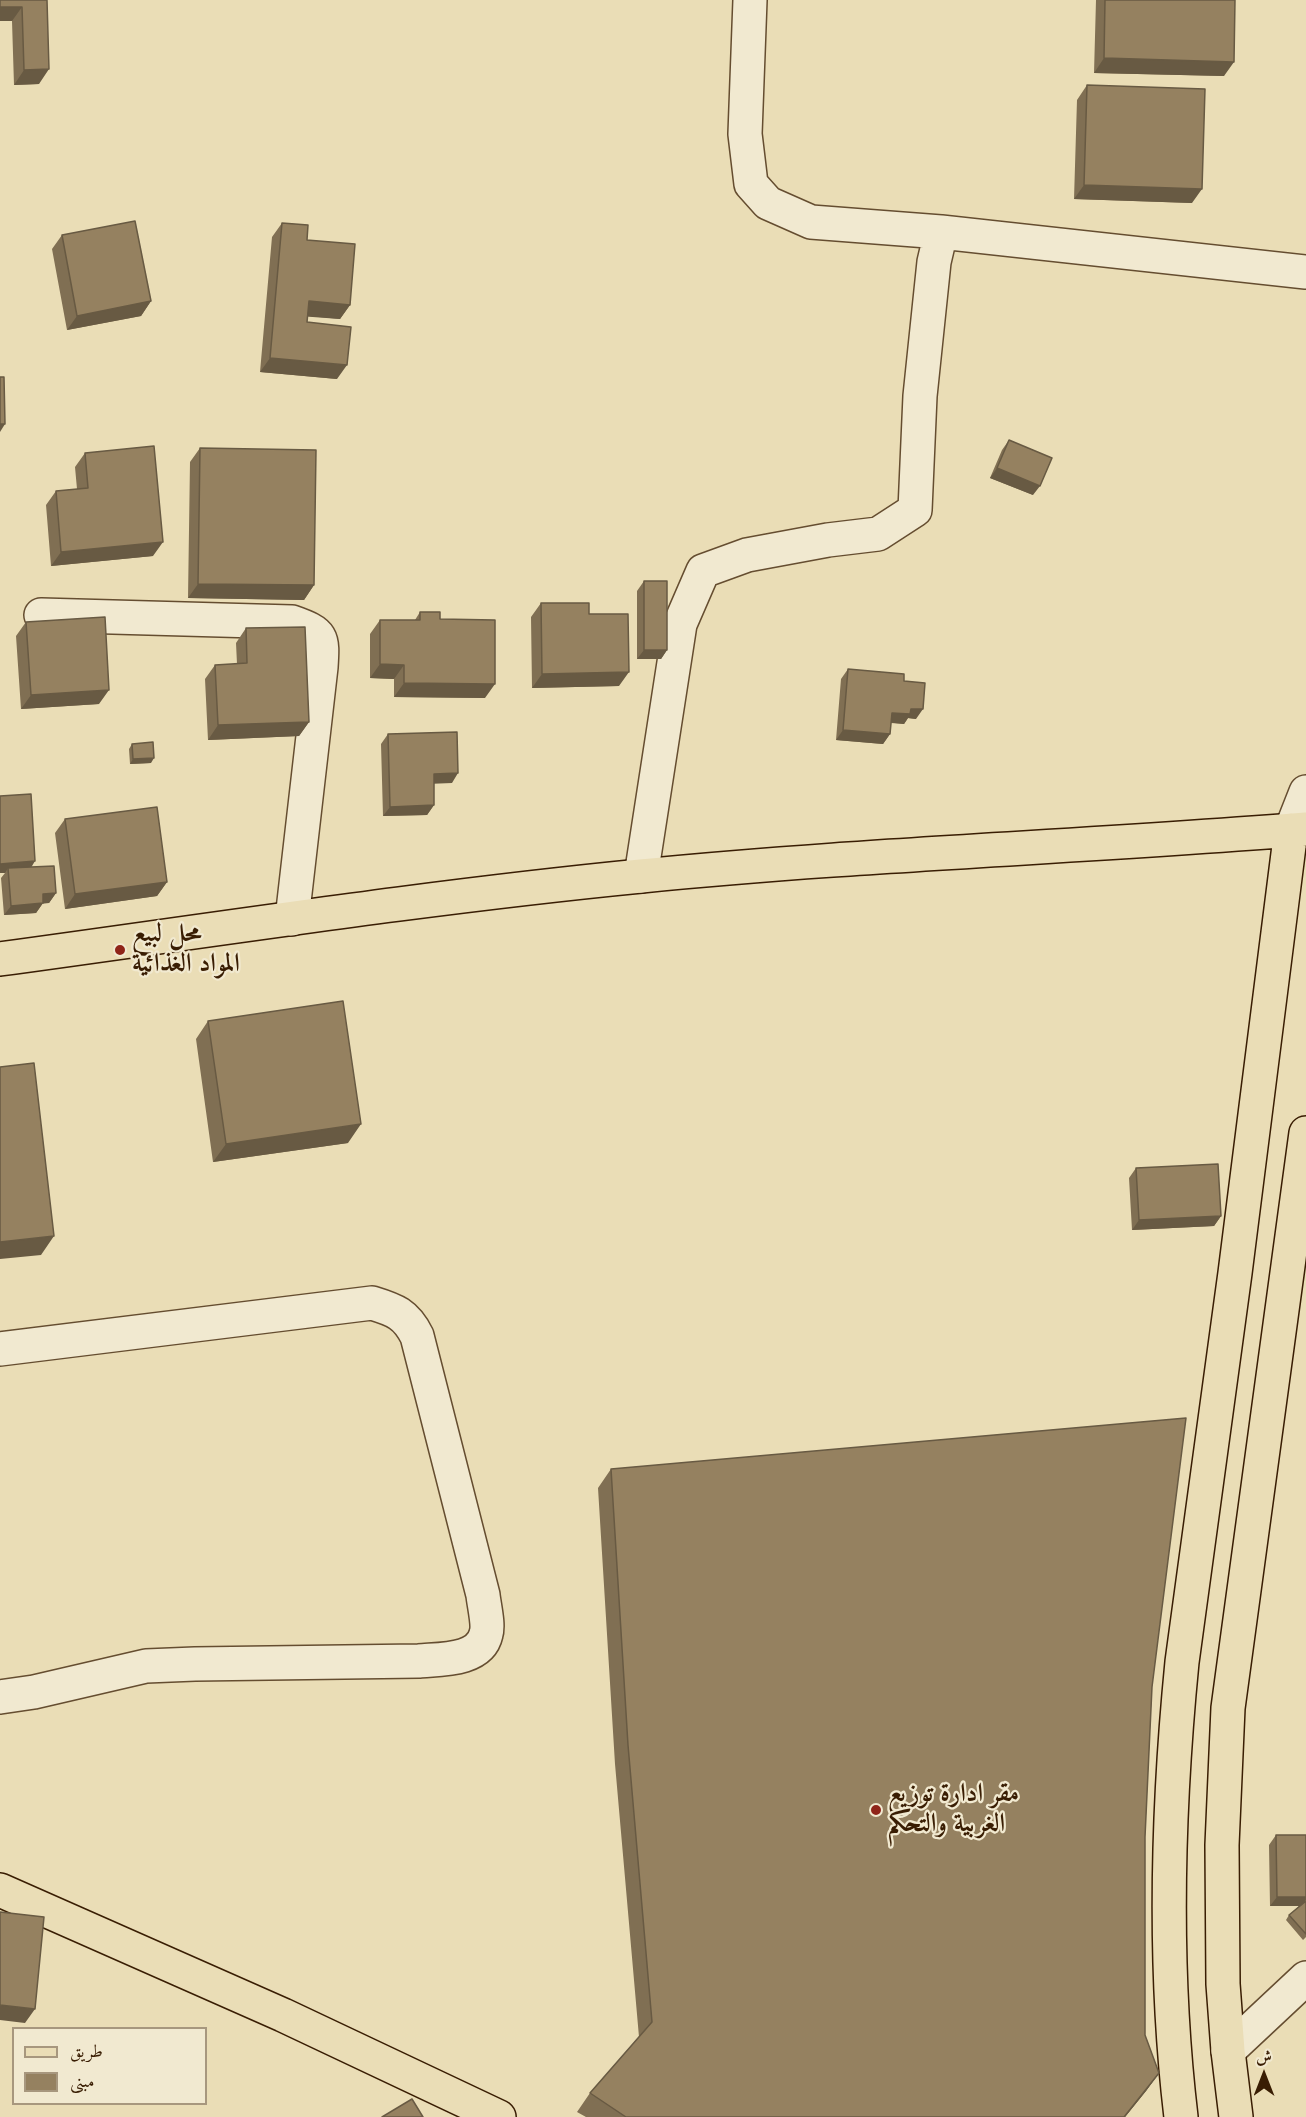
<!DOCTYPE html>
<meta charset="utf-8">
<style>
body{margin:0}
#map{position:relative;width:1306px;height:2117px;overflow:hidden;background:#eaddb6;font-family:Cardo,Amiri,serif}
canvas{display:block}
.legend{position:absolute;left:12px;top:2027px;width:195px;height:78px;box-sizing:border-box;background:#f1e9d0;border:2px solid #a7977e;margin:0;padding:8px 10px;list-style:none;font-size:18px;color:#391d03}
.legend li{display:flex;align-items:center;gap:12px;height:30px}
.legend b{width:30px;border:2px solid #a7977e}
.north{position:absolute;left:1234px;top:2045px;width:60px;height:60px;-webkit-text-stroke:4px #f1e9d0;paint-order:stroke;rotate:0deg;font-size:16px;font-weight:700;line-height:24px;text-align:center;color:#391d03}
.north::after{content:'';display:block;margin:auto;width:21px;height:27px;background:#391d03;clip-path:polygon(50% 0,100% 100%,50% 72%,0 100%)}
</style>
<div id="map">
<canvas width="1306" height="2117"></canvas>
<ul class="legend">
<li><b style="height:8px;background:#eaddb6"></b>طريق</li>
<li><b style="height:16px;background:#958160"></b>مبنى</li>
</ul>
<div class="north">ش</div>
</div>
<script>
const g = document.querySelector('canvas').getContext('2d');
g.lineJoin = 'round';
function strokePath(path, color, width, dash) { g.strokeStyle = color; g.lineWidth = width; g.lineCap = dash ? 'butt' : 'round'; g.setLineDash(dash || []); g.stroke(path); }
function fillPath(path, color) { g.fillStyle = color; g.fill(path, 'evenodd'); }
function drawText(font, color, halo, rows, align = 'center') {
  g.font = font + ' Cardo,Amiri,serif'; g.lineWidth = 4.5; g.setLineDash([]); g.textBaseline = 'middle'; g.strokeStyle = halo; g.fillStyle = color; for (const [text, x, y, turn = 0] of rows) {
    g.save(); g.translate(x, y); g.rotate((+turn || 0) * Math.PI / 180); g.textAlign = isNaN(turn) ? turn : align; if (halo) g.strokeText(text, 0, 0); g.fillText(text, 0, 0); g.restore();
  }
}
const minor = new Path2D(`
 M 941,232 L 1306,272
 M 41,615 L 292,622 C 323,633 323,636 321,667 L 292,919
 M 1291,830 L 1306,792
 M 641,876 L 680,624 L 703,571 L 747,555 L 828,540 L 878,534 L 915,510 L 920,396 L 934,262 L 941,232 L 811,222 L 768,203 L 751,184 L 745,134 L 750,0
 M 0,1349 L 372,1303 C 395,1310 406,1314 417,1336 L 483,1595 C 484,1605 489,1625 486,1634 C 480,1661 440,1659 419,1661 L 195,1664 L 146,1666 L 34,1692 L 0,1697
 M 1228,2051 L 1306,1978`);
const major = new Path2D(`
 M 0,959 C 213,930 427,897 641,876 C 862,854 1085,847 1306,829
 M 0,1890 L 283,2015 L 499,2117
 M 1181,2117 C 1163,1966 1167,1814 1182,1662 L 1235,1273 L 1291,830
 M 1236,2117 L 1228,2051 L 1223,1984 L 1222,1845 L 1228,1708 L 1306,1133`);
strokePath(minor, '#654d30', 36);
strokePath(major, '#391d03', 36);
strokePath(minor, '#f1e9d0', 33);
strokePath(major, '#eaddb6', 33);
fillPath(new Path2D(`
 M 0,0 L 47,0 L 39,84 L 14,85 L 12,21 Z
 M 1096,0 L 1235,0 L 1224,76 L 1094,73 Z
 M 1087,85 L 1192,203 L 1074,199 L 1077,100 Z
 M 282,223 L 307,240 L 350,305 L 340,319 L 308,316 L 307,322 L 337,379 L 260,372 L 272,237 Z
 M 62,235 L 151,301 L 141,316 L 67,330 L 52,249 Z
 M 1009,440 L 1033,495 L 990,478 L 1002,450 Z
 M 200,448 L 314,585 L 304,600 L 188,598 L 190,462 Z
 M 85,453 L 153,556 L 51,566 L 46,505 L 56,491 L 77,489 L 75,467 Z
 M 644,581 L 667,650 L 661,659 L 637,659 L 637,591 Z
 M 541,603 L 589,614 L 619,686 L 532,688 L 531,617 Z
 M 420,612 L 440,619 L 485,698 L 394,697 L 394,679 L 370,678 L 370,634 L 380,620 L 415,620 Z
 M 26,622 L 99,704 L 21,709 L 16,636 Z
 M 246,628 L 309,722 L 299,736 L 208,740 L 205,679 L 215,665 L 237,664 L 236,643 Z
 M 848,669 L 904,681 L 916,719 L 908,718 L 904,724 L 891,723 L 890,734 L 883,744 L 836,740 L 841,679 Z
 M 388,734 L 452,783 L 434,783 L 434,805 L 427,815 L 383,816 L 381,744 Z
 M 132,744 L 151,763 L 130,764 L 129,749 Z
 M 0,796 L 31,867 L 56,893 L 49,903 L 43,903 L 36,913 L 4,915 L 1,878 L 5,873 Z
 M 65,819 L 167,882 L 157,896 L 65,909 L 55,833 Z
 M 208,1021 L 348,1143 L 213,1162 L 196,1039 Z
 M 1136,1168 L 1221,1216 L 1214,1226 L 1132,1230 L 1129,1178 Z
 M 611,1469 L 1152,1687 L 1145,1837 L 1145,2035 L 1159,2073 L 1146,2091 L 1125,2117 L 586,2117 L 577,2112 L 590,2093 L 639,2037 L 615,1764 L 598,1488 Z
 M 1276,1835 L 1306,1835 L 1306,1900 L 1305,1902 L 1306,1901 L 1306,1937 L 1303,1940 L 1286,1920 L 1289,1915 L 1299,1906 L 1270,1906 L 1269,1845 Z`), '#806f53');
fillPath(new Path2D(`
 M 0,7 L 22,7 L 12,21 L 0,21 Z
 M 1104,58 L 1234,62 L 1224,76 L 1094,73 Z
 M 49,69 L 39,84 L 14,85 L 24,70 Z
 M 1084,185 L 1202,189 L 1192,203 L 1074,199 Z
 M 151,301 L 141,316 L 67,330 L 77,316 Z
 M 309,301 L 350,305 L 340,319 L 299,316 Z
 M 270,358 L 347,365 L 337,379 L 260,372 Z
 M 0,424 L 5,424 L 0,432 Z
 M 997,468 L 1040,486 L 1033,495 L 990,478 Z
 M 163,542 L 153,556 L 51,566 L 61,552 Z
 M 198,584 L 314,585 L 304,600 L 188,598 Z
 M 644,650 L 667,650 L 661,659 L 637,659 Z
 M 380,664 L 404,665 L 394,679 L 370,678 Z
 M 629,672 L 619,686 L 532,688 L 542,674 Z
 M 404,683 L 495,684 L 485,698 L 394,697 Z
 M 109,690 L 99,704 L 21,709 L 31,695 Z
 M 911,709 L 923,709 L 916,719 L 908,718 L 904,724 L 885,722 L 892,713 Z
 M 309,722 L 299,736 L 208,740 L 218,725 Z
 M 843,730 L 890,734 L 883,744 L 836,740 Z
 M 154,758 L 151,763 L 130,764 L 133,759 Z
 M 458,773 L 452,783 L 427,784 L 434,774 Z
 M 434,805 L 427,815 L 383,816 L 390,807 Z
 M 35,861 L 29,871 L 8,868 L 5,873 L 0,873 L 0,864 Z
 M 167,882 L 157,896 L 65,909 L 75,894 Z
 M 56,893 L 49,903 L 40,904 L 43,903 L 36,913 L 4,915 L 11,906 L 43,894 Z
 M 361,1124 L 348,1143 L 213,1162 L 226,1144 Z
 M 1221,1216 L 1214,1226 L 1132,1230 L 1139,1220 Z
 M 54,1236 L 41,1255 L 0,1259 L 0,1242 Z
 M 1277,1897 L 1306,1897 L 1306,1900 L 1301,1906 L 1270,1906 Z
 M 0,2005 L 35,2009 L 25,2023 L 0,2020 Z
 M 1159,2073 L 1146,2091 L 1125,2117 L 1124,2117 Z`), '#685a43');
const building = new Path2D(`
 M 0,0 L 47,0 L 49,69 L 24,70 L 22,7 L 0,7 Z
 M 1105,0 L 1235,0 L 1234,62 L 1104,58 Z
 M 1087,85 L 1205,89 L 1202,189 L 1084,185 Z
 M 135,221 L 151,301 L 77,316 L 62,235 Z
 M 282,223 L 308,225 L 307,240 L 355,244 L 350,305 L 309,301 L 307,322 L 351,327 L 347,365 L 270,358 Z
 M 0,377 L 4,377 L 5,424 L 0,424 Z
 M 1009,440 L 1052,458 L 1040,486 L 997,468 Z
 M 154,446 L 163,542 L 61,552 L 56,491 L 88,488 L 85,453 Z
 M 200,448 L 316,450 L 314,585 L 198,584 Z
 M 644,581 L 667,581 L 667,650 L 644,650 Z
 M 541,603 L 589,603 L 589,614 L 628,614 L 629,672 L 542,674 Z
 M 420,612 L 440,612 L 440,619 L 495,620 L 495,684 L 404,683 L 404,665 L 380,664 L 380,620 L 420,620 Z
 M 105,617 L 109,690 L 31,695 L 26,622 Z
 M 305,627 L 309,722 L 218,725 L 215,665 L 247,663 L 246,628 Z
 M 848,669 L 904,674 L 904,681 L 925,683 L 923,709 L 911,709 L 910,714 L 892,713 L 890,734 L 843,730 Z
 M 457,732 L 458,773 L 434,774 L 434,805 L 390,807 L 388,734 Z
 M 153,742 L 154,758 L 133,759 L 132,744 Z
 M 31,794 L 35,861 L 0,864 L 0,796 Z
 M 157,807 L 167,882 L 75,894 L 65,819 Z
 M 54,866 L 56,893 L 43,894 L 43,903 L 11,906 L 8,868 Z
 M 343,1001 L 361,1124 L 226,1144 L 208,1021 Z
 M 34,1063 L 54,1236 L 0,1242 L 0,1067 Z
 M 1218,1164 L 1221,1216 L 1139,1220 L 1136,1168 Z
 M 1186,1418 L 1152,1687 L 1145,1837 L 1145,2035 L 1159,2073 L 1124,2117 L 626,2117 L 590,2093 L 652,2022 L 628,1745 L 611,1469 Z
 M 1276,1835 L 1306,1835 L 1306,1897 L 1277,1897 Z
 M 1306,1901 L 1306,1934 L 1289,1915 Z
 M 0,1912 L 44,1917 L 35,2009 L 0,2005 Z
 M 412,2099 L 423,2117 L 382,2117 Z`);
fillPath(building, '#958160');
strokePath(building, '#685a43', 1.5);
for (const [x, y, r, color] of [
 [120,950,6,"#8f2418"],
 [876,1810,6,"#8f2418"]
]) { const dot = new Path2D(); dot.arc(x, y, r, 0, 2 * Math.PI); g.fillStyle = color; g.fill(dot); strokePath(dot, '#f1e9d0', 2); }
drawText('bold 26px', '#391d03', '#f1e9d0', [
 ["محل لبيع",132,935],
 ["المواد الغذائية",132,965],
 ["مقر ادارة توزيع",888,1795],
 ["الغربية والتحكم",888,1825]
], 'left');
</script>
